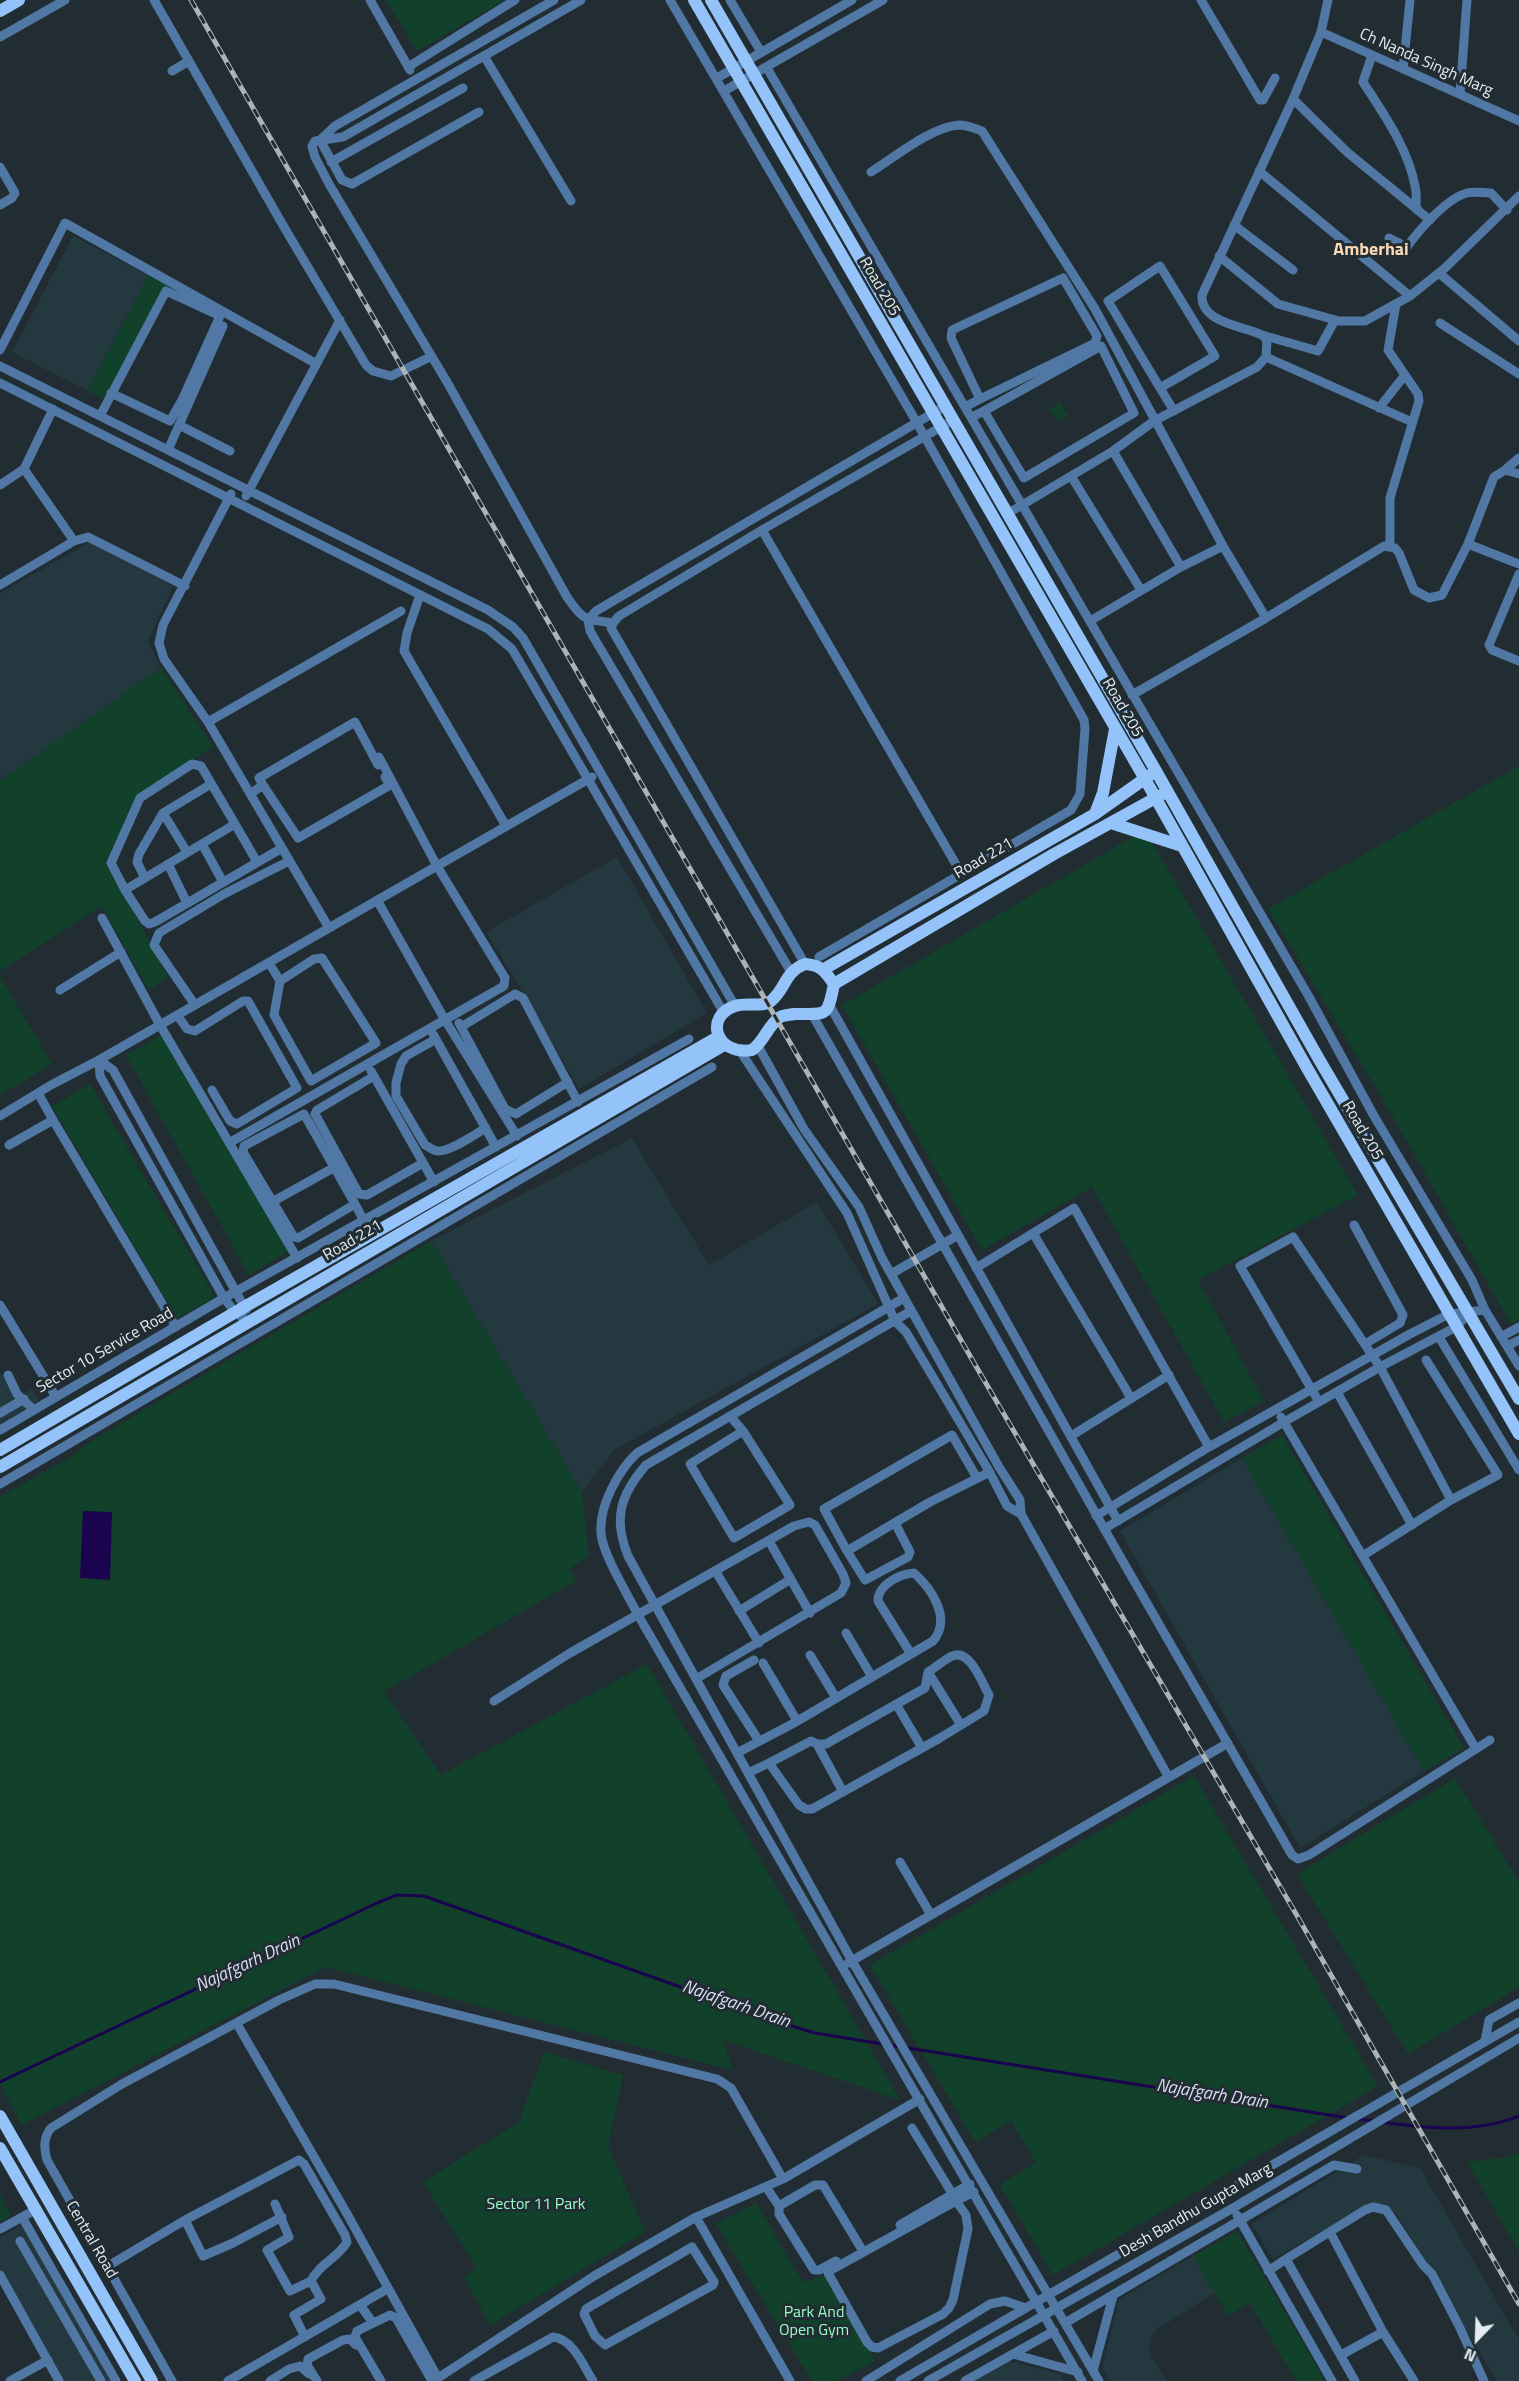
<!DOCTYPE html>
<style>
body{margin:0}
#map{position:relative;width:1519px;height:2381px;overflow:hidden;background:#212d32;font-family:"Titillium Web",sans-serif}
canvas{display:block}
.north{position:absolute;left:1447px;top:2309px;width:60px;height:60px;-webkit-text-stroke:4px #212d32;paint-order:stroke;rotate:203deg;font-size:16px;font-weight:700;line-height:24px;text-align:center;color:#e4ecef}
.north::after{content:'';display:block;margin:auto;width:21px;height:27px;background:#e4ecef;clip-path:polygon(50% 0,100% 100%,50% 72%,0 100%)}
</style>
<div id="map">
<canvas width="1519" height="2381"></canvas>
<div class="north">N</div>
</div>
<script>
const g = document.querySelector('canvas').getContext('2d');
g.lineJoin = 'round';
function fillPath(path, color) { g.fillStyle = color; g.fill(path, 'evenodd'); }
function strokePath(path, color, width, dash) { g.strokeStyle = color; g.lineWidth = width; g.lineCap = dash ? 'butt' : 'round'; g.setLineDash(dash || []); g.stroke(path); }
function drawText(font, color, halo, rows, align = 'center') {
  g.font = font + ' "Titillium Web",sans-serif'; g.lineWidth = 6; g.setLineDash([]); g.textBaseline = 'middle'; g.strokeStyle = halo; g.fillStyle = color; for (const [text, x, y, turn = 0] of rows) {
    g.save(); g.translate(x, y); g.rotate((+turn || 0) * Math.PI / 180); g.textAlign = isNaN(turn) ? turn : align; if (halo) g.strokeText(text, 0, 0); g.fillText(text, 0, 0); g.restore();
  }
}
fillPath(new Path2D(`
 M 73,236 L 148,275 L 88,391 L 12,352 Z
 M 90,542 L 173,586 L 148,641 L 161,668 L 0,781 L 0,593 Z
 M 617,857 L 707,1013 L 579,1089 L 520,987 L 486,932 Z
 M 632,1138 L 709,1265 L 817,1202 L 878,1304 L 614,1450 L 582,1492 L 431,1241 Z
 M 0,1372 L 17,1397 L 32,1389 L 39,1401 L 0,1424 Z
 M 1242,1458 L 1424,1771 L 1300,1848 L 1120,1531 Z
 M 1364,2155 L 1420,2168 L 1519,2340 L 1519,2381 L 1497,2381 L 1396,2213 L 1370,2204 L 1273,2259 L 1251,2224 Z
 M 21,2225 L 112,2381 L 57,2381 L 0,2284 L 0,2238 Z
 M 1193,2256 L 1215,2293 L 1156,2330 L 1151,2337 L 1149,2347 L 1152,2357 L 1167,2381 L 1110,2381 L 1102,2368 L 1119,2299 Z
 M 1009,2361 L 1060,2374 L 1064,2381 L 974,2381 Z`), '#23383f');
fillPath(new Path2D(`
 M 386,0 L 505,0 L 417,51 Z
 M 148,275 L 169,286 L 109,402 L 88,391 Z
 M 1060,402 L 1068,416 L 1057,420 L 1052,413 L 1047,411 Z
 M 161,668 L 213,747 L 139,794 L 108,864 L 168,977 L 149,990 L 102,906 L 0,971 L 0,781 Z
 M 1519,766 L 1519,1320 L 1511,1324 L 1381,1096 L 1268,909 Z
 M 1145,830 L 1358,1195 L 1198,1280 L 1264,1401 L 1224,1422 L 1092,1187 L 982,1250 L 842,1005 Z
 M 0,976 L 52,1064 L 0,1095 Z
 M 167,1032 L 290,1250 L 249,1275 L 126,1055 Z
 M 90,1084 L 215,1297 L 177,1318 L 52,1106 Z
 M 431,1241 L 582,1492 L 589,1556 L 569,1569 L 577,1580 L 384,1692 L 441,1775 L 647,1664 L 900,2100 L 723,2040 L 733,2070 L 325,1967 L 22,2125 L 0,2084 L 0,1497 L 74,1455 L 93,1440 Z
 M 1282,1435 L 1464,1748 L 1424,1771 L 1242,1458 Z
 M 1194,1776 L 1378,2086 L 1053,2275 L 1000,2185 L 1036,2163 L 1011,2121 L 975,2142 L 870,1965 Z
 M 1455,1778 L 1519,1882 L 1519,1987 L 1408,2054 L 1297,1874 Z
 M 544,2052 L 623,2075 L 608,2146 L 645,2232 L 490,2325 L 464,2277 L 476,2267 L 423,2182 L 519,2122 Z
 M 1519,2153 L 1519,2252 L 1467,2162 L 1508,2157 Z
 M 0,2194 L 11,2215 L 0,2222 Z
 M 756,2203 L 803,2283 L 825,2275 L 875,2361 L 837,2381 L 812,2381 L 716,2224 Z
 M 1237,2231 L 1325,2381 L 1296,2381 L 1250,2303 L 1228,2316 L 1193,2256 Z`), '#11412a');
fillPath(new Path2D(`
 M 83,1511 L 112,1512 L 110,1580 L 80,1578 Z`), '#1a0450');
strokePath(new Path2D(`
 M 889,2045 L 1348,2118
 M 0,2082 L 377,1903 L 397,1895 L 424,1896 L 782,2023 L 815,2033 L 883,2044
 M 1358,2119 L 1375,2121
 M 1381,2122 C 1426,2128 1476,2134 1519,2116`), '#1a0450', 3);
strokePath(new Path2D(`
 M 154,0 L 284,227 L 366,365 L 373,371 L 391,376 L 430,357
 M 370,0 L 410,70
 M 581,0 L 343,137 L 315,141 L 312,146 L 315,157 L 329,184 L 447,382 L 567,597 C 583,621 585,619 613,623
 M 670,0 L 917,423 L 1084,720 L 1085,729 L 1080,794 L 1071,810 L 819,957
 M 730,0 L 761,52
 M 1201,0 L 1260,100 L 1263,100 L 1275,78
 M 1321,32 L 1519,121
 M 0,37 L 65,0
 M 1372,55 L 1363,82 C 1383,113 1408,148 1415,186 C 1417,193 1416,202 1416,209 L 1430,220
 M 484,56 L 571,201
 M 408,67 L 515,0
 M 767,68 L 1308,995 L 1374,1116 L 1472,1280 L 1485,1310 L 1519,1366
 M 1403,69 L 1410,0
 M 172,71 L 189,61
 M 717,78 L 852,0
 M 724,91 L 883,0
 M 1460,94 L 1467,0
 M 1293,99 L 1347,152 L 1419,211
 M 320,140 L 335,126 L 554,0
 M 320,140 L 342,180 L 352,184 L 479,112
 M 331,162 L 463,88
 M 0,167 L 15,193 L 12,198 L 0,205
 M 1259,171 L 1410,296
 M 871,172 C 895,157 931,127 959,125 C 967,125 974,128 982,131 L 1095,309 L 1223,546 L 1266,618
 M 1234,225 L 1293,270
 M 1389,238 L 1407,247 C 1418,231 1447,198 1467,193 C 1473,191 1483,193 1491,193 L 1507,210
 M 1219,256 L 1278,304 L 1339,321 L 1365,321 L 1410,296 L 1445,268 L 1519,196
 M 1439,273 L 1519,341
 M 1440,323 L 1519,374
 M 1262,335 L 1318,351 L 1335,320
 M 0,350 L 65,223 L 315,363
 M 1266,357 L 1412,422
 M 0,366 L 488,610 L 513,627 L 523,638 L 735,1006
 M 0,383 L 488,629 L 512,649 L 532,683 L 724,1013
 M 1160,388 L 1108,301 L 1160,266 L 1215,356 L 1160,388 L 1174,411
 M 965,407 L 980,399 L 1095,343 L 1097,336 L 1063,278 L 952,330 L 951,338 L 980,399
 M 1379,408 L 1405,375
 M 100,416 L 166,291 L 220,316 L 182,400 L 170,421 L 111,393
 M 972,417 L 984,411 L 1024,478 L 1134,413 L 1101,346 L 984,411
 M 179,425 L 230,451
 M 168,450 L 223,326
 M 1113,451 L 1181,567
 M 24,469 L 74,541
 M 1505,470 L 1519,458
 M 1071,476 L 1141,590
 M 0,485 L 24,469 L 53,409
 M 231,494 L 163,625 L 159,643 L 164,659 L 208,722 L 329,928
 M 246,496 L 340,320
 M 1007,514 L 1113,451 L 1154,421 L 1257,367 L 1266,357 L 1267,340 L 1262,335 C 1244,326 1200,323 1202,295 L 1293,99 L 1321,32 L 1328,0
 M 762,530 L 961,873
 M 1468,544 L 1519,564
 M 1390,546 L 1390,498 L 1419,401 L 1418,394 L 1388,350 L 1396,304
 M 1519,574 L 1489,645 L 1492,650 L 1519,661
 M 0,585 L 74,541 L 88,537 L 185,586
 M 420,595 L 407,633 L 404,651 L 506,826
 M 1090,621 L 1181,567 L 1223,546
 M 1132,695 L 1266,618 L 1384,546 L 1395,548 L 1399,553 L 1414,590 L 1429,598 L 1442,595 L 1468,544 L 1494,477 L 1505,470 L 1519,474
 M 208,722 L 401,611
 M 263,785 L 298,838 L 390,785 L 385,777
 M 250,794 L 263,785 L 259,778 L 355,722 L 378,765
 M 163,813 L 187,852
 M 235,824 L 257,862
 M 202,844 L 223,882
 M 168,864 L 187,903
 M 145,878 L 137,862 L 139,854 L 160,818 L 163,813 L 211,784
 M 125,890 L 111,863 L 140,798 L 192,764 L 201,766 L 235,824 L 125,890 L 145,921 L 149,924 L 155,922 L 282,848
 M 377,900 L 445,1020 L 517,1136
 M 102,918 L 160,1025 L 297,1258
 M 269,963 L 280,981 L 274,1015 L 311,1081 L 376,1043 L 322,958 L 314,959 L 280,981
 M 805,964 L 611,628 L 613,623 L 619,616 L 762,530 L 953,420
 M 791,972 L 590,631 L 588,620 L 596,611 L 945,406
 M 60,990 L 121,952
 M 195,1005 L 154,945 L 159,933 L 224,894 L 289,861
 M 830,1006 L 1118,1521
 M 177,1015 L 187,1029 L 195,1031 L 243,1001 L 248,1001 L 297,1088 L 237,1124 L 230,1121 L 212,1090
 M 813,1016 L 1122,1560 L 1292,1855 L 1298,1859 L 1309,1855 L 1490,1740
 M 459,1023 L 505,1109 L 516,1114 L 568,1082
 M 461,1027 L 515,994 L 523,998 L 578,1102
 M 433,1034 L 496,1147
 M 436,1039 L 406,1056 L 401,1064 L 396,1083 L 396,1096 L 425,1145 C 429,1147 434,1151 438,1151 C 450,1152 475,1134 486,1128
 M 758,1046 L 804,1129 L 859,1207 L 882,1258 L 999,1467 L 1020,1500 L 1021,1514 L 1168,1776
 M 740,1051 L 847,1213 L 895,1321 L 906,1332 L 989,1471 L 1007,1506 L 1021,1514
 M 99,1060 L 100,1076 L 224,1298 L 235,1312 L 248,1322
 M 99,1060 L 113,1070 L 246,1310
 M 371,1071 L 434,1182
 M 374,1076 L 317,1110 L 315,1114 L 359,1194 L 367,1195 L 423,1163
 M 0,1116 L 51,1085 L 99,1060 L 592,777
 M 53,1120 L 176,1327
 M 229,1143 L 504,986 L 505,978 L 437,866 L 379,757
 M 9,1145 L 53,1120 L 38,1093
 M 272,1202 L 335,1167
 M 355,1204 L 298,1238 L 294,1237 L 243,1152 L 244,1146 L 304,1114 L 355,1204 L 364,1221
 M 1354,1225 L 1403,1315 L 1400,1323 L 1365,1344
 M 1033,1233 L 1131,1398
 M 976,1268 L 1074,1208 L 1209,1447
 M 891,1274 L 958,1235
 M 904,1298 L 637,1453 C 618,1471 599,1506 601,1533 C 602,1553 628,1595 638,1615 L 1082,2381
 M 0,1305 L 56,1397
 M 911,1311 L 646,1465 C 620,1495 613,1519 628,1556 L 852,1961 L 1099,2381
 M 1439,1337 L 1519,1470
 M 1501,1337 L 1519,1327
 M 1507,1346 L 1519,1340
 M 8,1375 L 17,1394 L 34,1410
 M 1337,1392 L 1412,1525
 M 1319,1402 L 1240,1266 L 1293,1237 L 1380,1367 L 1451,1500
 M 0,1413 L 24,1399
 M 730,1416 L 743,1431 L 790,1505 L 734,1538 L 690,1464 L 743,1431
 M 1281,1417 L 1476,1749
 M 0,1430 L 224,1298 L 689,1039
 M 1071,1436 L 1169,1375
 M 977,1478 L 952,1435 L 824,1509 L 847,1551 L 930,1502 L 984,1475 L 989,1471
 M 0,1484 L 712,1067
 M 1096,1516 L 1209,1447 L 1410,1334 L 1449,1314 L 1485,1310
 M 1104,1529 L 1284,1422 L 1380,1367 L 1456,1327 L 1470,1312
 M 769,1541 L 810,1613
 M 847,1551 L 865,1580 L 908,1557 L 910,1552 L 895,1523
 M 1364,1555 L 1451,1500 L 1498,1475 L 1426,1360
 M 716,1572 L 759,1643
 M 739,1611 L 791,1579
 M 846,1633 L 872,1677
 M 810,1655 L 836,1698
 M 754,1660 L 726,1676 L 723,1685 L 759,1741
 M 763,1663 L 797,1721
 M 928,1672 L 961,1725
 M 494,1701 L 570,1653 L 794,1526 L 809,1522 L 815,1525 L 843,1574 L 846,1583 L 841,1593 L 696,1679
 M 896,1704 L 922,1748
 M 817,1744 L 843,1792
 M 737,1753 L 794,1723 L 933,1641 C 952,1619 932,1589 914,1573 C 899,1574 878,1585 878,1601 L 911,1654
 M 748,1773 L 769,1763 L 799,1805 L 806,1809 L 812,1809 L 940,1738 L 984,1711 L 989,1695 C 982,1683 970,1648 952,1656 C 944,1660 936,1667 928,1672 L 925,1688 L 826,1744 L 817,1744 L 811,1741 L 769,1763
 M 900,1862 L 931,1915
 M 848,1963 L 1228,1743
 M 237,2024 L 346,2212 L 438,2378 L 594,2276 L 696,2217 L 783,2179 L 920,2099
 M 1485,2041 L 1489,2020 L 1519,2003
 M 912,2128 L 953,2195
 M 766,2187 L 779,2206
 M 956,2201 L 966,2215 L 968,2229 L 953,2300 L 949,2308 L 943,2314 L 878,2348 L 872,2347 L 867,2342 L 828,2273 L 831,2270 L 956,2201 L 974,2192
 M 275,2204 L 289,2237 L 267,2250 L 290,2291 L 311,2281 L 321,2299 L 294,2315 L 305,2337
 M 1237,2215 L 1332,2381
 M 22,2217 L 116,2381
 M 696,2217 L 790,2381
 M 185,2220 L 203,2256 L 233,2243 L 282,2217
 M 900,2225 L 970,2184
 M 0,2229 L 37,2209
 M 1330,2232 L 1383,2332 L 1414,2381
 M 20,2241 L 101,2381
 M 692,2247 L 714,2282 L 713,2285 L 605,2345 L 595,2336 L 584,2314 L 586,2309 Z
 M 1286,2259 L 1365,2210 L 1373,2207 L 1386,2210 L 1423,2265 L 1432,2274 L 1460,2328 L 1484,2381
 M 836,2261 L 819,2270 L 814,2270 L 779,2214 L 779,2206 L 815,2185 L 823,2185 L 861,2248
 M 108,2266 L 185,2220 L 299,2160 L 304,2164 L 345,2235 L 347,2242 C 338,2258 319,2264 311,2281
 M 1268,2271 L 1286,2259 L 1355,2381
 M 0,2275 L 59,2381
 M 360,2305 L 373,2323
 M 1065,2323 L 1334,2165 L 1357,2169
 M 1013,2354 L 1078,2372
 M 1341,2355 L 1383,2332
 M 1093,2371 L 1113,2296
 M 10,2381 L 48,2360
 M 172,2381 L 47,2160 C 44,2148 43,2138 51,2128 L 122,2084 L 279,2000 L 315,1984 L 334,1984 L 717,2079 L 731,2088 L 783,2179
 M 228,2381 L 387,2289
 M 270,2381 L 289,2369 L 300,2366 L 309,2374
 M 317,2381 L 307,2365 L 308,2359 L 343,2340 L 350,2339 L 356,2345
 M 381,2381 L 355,2337 L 357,2331 L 390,2315 L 396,2318 L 432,2381
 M 474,2381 L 553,2337 C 573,2339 583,2365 593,2381
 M 866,2381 L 990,2304 L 1005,2301 L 1026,2308
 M 900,2381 L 1519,2022
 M 928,2381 L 1233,2208 L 1519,2038
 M 965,2381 L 1054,2331`), '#5178a4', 9);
strokePath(new Path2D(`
 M 694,0 L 1145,779 L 1307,1068 L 1519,1434
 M 711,0 L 1156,771 L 1320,1061 L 1519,1399
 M 0,11 L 19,0
 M 1095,814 L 1103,793 L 1115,729
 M 1111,823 L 1182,846
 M 805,964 C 821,965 825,971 834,984 C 827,1020 826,1013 794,1014 C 789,1015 784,1015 780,1017 C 768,1025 764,1042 752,1050 C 715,1056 704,1016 735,1006 C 746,1002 762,1008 771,1001 C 786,989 784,972 805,964 Z
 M 824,969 L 1095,814 L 1150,775
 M 834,984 L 1054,854 L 1161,795
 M 0,1450 L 246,1306 L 718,1037
 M 0,1467 L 724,1045
 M 0,2116 L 152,2381
 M 0,2148 L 135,2381`), '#94c3fa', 12);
const rail = new Path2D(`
 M 191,0 L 977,1368 L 1299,1919 L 1519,2304`);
strokePath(rail, '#abb4b7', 5);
strokePath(rail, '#212d32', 3, [9]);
drawText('16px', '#e4ecef', '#212d32', [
 ["Ch Nanda Singh Marg",1426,63,24],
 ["Road 205",879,287,60],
 ["Road 205",1122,708,60],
 ["Road 221",984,859,-30],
 ["Road 205",1362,1131,60],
 ["Road 221",353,1241,-30],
 ["Sector 10 Service Road",105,1351,-30],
 ["Desh Bandhu Gupta Marg",1196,2211,-30],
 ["Central Road",91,2240,60]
]);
drawText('16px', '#99fbc4', '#212d32', [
 ["Sector 11 Park",536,2205],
 ["Park And",814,2313],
 ["Open Gym",814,2331]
]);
drawText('bold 18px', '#fdd8b7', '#212d32', [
 ["Amberhai",1371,251]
]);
drawText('italic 18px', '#dbdcf2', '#212d32', [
 ["Najafgarh Drain",248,1964,-25],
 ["Najafgarh Drain",736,2005,19],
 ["Najafgarh Drain",1212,2095,9]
]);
</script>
